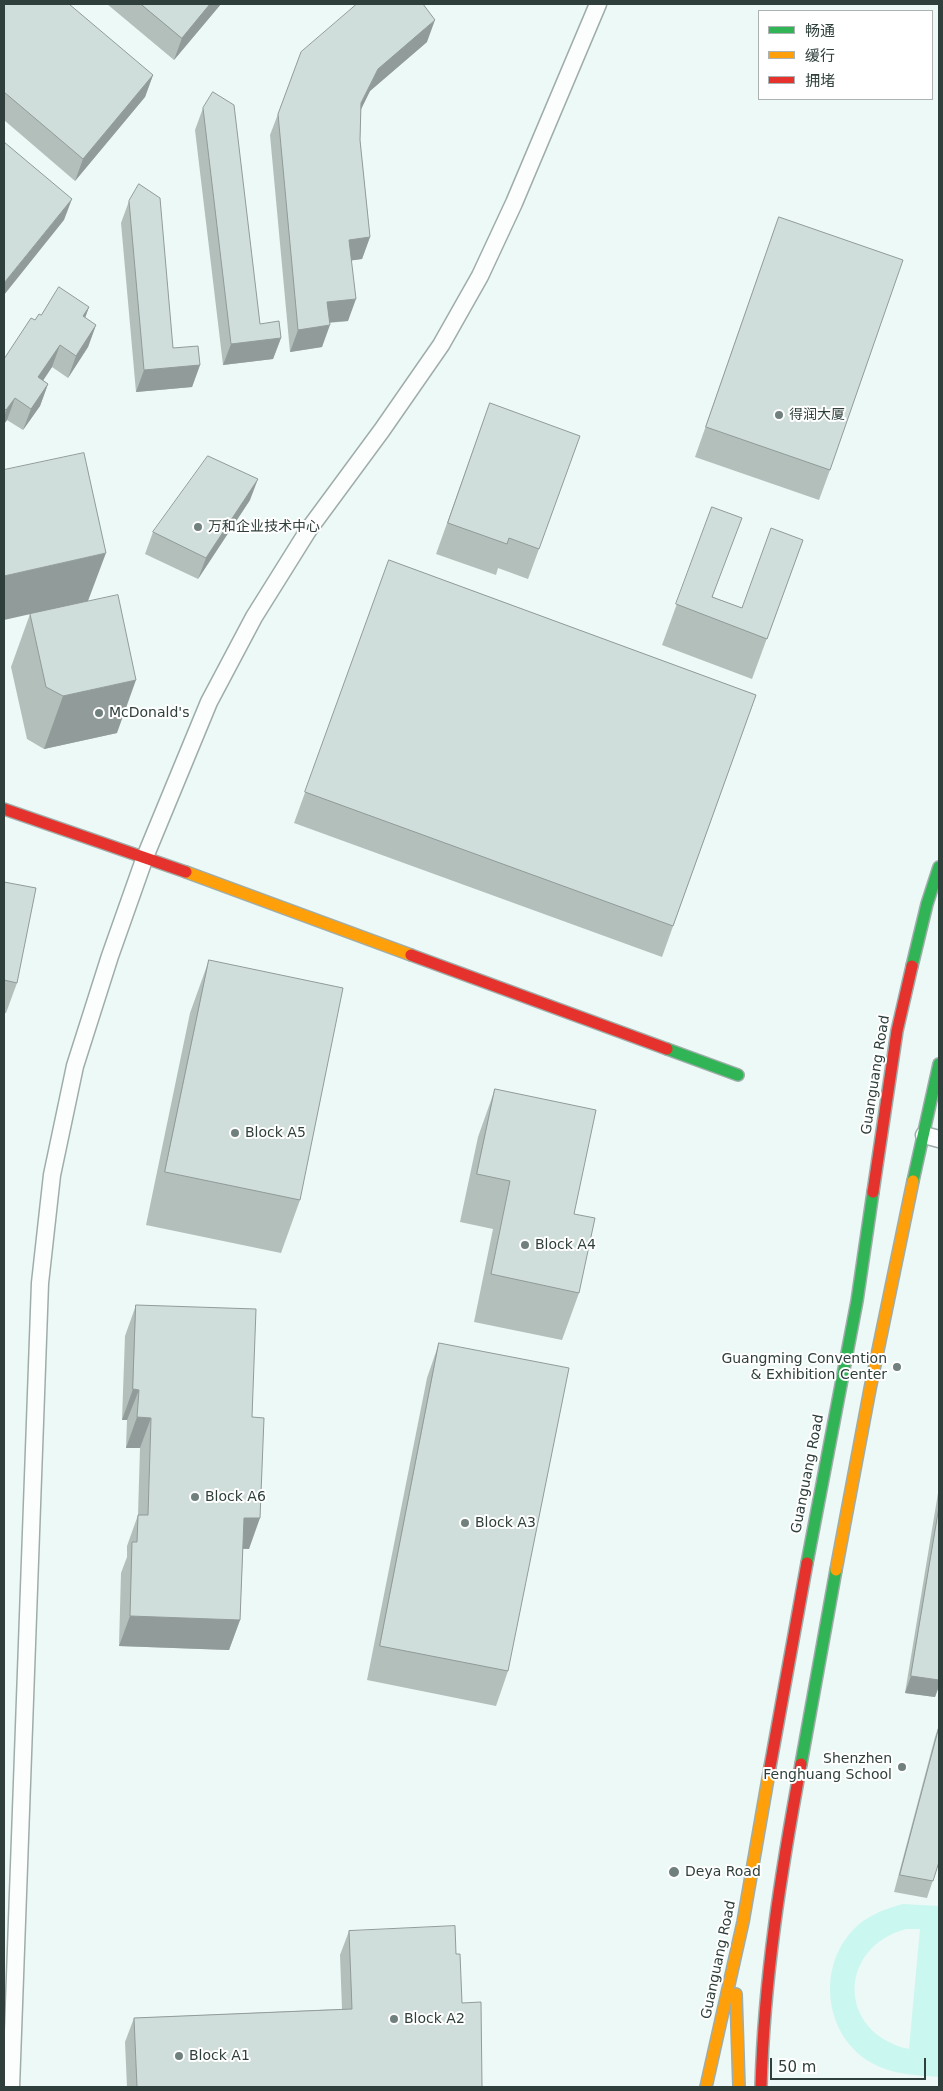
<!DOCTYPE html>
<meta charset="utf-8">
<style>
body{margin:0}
#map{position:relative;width:943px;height:2091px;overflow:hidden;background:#ecf9f6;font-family:"DejaVu Sans","Noto Sans SC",sans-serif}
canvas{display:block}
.frame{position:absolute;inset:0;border:5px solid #2e3f3c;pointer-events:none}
.legend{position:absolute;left:758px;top:10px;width:175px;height:90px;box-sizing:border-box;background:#fff;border:1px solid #abb2b1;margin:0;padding:6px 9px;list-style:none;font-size:15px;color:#2e3f3c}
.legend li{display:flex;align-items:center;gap:10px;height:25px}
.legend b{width:25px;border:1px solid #abb2b1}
.scale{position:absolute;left:770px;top:2058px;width:156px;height:22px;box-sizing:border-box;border:2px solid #2e3f3c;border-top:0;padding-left:6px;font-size:15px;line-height:18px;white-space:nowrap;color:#2e3f3c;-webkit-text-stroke:4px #fff;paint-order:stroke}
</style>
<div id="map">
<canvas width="943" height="2091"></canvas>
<div class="frame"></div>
<ul class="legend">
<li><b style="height:6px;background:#30b455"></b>畅通</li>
<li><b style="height:6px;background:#ff9f0a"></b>缓行</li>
<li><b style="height:6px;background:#e5322d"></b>拥堵</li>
</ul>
<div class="scale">50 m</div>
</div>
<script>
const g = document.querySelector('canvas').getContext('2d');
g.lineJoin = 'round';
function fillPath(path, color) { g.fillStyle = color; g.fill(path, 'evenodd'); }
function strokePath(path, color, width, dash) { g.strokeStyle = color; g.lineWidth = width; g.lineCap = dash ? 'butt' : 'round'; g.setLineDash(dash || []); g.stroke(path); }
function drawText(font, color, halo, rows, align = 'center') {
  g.font = font + ' "DejaVu Sans","Noto Sans SC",sans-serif'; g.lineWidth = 4; g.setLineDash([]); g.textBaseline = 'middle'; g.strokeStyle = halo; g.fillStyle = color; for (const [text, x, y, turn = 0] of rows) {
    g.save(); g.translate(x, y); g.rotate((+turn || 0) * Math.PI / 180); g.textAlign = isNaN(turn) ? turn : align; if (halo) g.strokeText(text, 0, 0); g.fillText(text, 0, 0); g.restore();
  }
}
fillPath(new Path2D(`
 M 903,1904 L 939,1906 L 939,2077 C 916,2075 893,2075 872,2063 C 825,2037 816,1969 853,1930 C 866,1916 884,1909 903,1904 ZM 906,1929 L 920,1929 L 909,2049 C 838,2034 836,1948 906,1929 Z`), '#caf7ef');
const street = new Path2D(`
 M 924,1135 L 939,1139
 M 11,2087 L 40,1283 L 52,1175 L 75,1066 L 110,956 L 145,857 L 209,702 L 254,617 L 309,529 L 382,430 L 441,345 L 480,276 L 514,203 L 598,4`);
const fast = new Path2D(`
 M 912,966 L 927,904 L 939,867
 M 667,1049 L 738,1075
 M 913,1181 L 939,1064
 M 807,1563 L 857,1301 L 873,1192
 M 801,1764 L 836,1570`);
const slow = new Path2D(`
 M 186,872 L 411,955
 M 836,1570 L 870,1389 L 913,1181
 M 736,1994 L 739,2087
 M 706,2087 L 743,1922 L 770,1767`);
const jam = new Path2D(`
 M 4,809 L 186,872
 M 411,955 L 667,1049
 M 873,1192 L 897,1031 L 912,966
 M 770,1767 L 807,1563
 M 761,2087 C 764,1978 781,1872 801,1764`);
strokePath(street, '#9fadaa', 19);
strokePath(fast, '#9fadaa', 14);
strokePath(slow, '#9fadaa', 14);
strokePath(jam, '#9fadaa', 14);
strokePath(street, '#fcfefe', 16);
strokePath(fast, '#30b455', 11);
strokePath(slow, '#ff9f0a', 11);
strokePath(jam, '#e5322d', 11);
fillPath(new Path2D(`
 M 4,4 L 153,75 L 145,97 L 75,181 L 4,120 Z
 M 107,4 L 221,4 L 174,60 Z
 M 357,4 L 426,4 L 424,5 L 427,42 L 370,91 L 361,108 L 360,140 L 370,237 L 362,259 L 351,260 L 348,321 L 329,323 L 322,347 L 290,352 L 270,135 L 278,114 Z
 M 203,108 L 260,324 L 281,338 L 273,359 L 223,365 L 195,130 Z
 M 129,201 L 173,348 L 200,365 L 192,387 L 136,392 L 121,223 Z
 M 779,217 L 830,470 L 819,500 L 695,457 Z
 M 89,307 L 85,318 L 96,325 L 88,347 L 68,378 L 52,367 L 43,380 L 48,384 L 40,406 L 23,430 L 7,420 L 4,424 L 4,359 L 35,320 L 41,315 Z
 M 490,403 L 539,549 L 528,579 L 498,568 L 496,575 L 436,554 Z
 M 250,500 L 198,579 L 145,554 L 153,532 Z
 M 712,507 L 713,597 L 742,608 L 803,540 L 752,679 L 662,645 Z
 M 389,560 L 756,695 L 662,957 L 294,823 Z
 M 30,614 L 117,733 L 44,749 L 27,739 L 11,667 Z
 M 4,882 L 17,983 L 6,1013 L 4,1013 Z
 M 209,960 L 300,1200 L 281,1253 L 146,1225 L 190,1013 Z
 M 495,1089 L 574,1214 L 579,1293 L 562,1340 L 474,1322 L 493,1229 L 460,1222 L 478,1137 Z
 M 136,1305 L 252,1417 L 249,1549 L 243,1549 L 240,1620 L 229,1650 L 119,1646 L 121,1573 L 127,1557 L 127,1546 L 138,1515 L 140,1448 L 126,1448 L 127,1420 L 122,1420 L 125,1336 Z
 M 439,1343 L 508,1671 L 496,1706 L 367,1680 L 427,1378 Z
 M 939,1487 L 939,1686 L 935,1697 L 905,1693 Z
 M 939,1725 L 939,1862 L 927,1898 L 894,1892 L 935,1737 Z
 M 349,1931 L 456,1954 L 462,2003 L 482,2087 L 127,2087 L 125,2042 L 134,2018 L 342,2009 L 340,1955 Z`), '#b2bfbb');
fillPath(new Path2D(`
 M 210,4 L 221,4 L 174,60 L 182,38 Z
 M 435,20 L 427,42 L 370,91 L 354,124 L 361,103 L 378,69 Z
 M 153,75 L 145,97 L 75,181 L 83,159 Z
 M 72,199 L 64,220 L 4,295 L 4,283 Z
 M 370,237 L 362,259 L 341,262 L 349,240 Z
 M 356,299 L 348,321 L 319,323 L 327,302 Z
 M 89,307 L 81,329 L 83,316 Z
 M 96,325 L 88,347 L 68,378 L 76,356 Z
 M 330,325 L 322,347 L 290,352 L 298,330 Z
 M 281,338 L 273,359 L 223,365 L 231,344 Z
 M 60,345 L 52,367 L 31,399 L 38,377 Z
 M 200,365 L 192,387 L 136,392 L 144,370 Z
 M 48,384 L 40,406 L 23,430 L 31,409 Z
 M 15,398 L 7,420 L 4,424 L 4,418 L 6,410 Z
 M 258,479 L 250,500 L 198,579 L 206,558 Z
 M 106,553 L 88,601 L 4,620 L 4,576 Z
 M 136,680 L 117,733 L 44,749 L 63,696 Z
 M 133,1389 L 139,1390 L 127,1420 L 122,1420 Z
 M 137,1417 L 151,1418 L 140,1448 L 126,1448 Z
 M 244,1518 L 260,1518 L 249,1549 L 233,1548 Z
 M 130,1616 L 240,1620 L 229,1650 L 119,1646 Z
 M 911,1676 L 939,1680 L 939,1686 L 935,1697 L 905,1693 Z`), '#919b99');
const building = new Path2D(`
 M 4,4 L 69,4 L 153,75 L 83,159 L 4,92 Z
 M 141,4 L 210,4 L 182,38 Z
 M 357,4 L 423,4 L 435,20 L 378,69 L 361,103 L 360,140 L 370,237 L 349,240 L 356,299 L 327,302 L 330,325 L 298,330 L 278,114 L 301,52 Z
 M 213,92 L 234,105 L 260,324 L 279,321 L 281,338 L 231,344 L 203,108 Z
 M 4,142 L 72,199 L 4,283 Z
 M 139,184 L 160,198 L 173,348 L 198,346 L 200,365 L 144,370 L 129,201 Z
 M 779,217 L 903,260 L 830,470 L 706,427 Z
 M 59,287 L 89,307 L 83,316 L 96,325 L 76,356 L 60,345 L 38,377 L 48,384 L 31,409 L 15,398 L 6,410 L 4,408 L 4,359 L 31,318 L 35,320 L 39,314 L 41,315 Z
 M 490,403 L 580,436 L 539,549 L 509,538 L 507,544 L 448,523 Z
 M 84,453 L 106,553 L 4,576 L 4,470 Z
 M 208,456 L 258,479 L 206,558 L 153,532 Z
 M 712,507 L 742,518 L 712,597 L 742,608 L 771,528 L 803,540 L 767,639 L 676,604 Z
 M 389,560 L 756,695 L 673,926 L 305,792 Z
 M 118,595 L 136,680 L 63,696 L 46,687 L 30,614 Z
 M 4,882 L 36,888 L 17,983 L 4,980 Z
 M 209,960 L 343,988 L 300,1200 L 165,1172 Z
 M 495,1089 L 596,1110 L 574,1214 L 595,1218 L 579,1293 L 491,1274 L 510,1181 L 477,1174 Z
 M 136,1305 L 256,1309 L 252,1417 L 264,1418 L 260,1518 L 244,1518 L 240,1620 L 130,1616 L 132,1542 L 137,1542 L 138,1515 L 148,1515 L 151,1418 L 137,1417 L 139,1390 L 133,1389 Z
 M 439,1343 L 569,1368 L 508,1671 L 380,1646 Z
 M 939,1507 L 939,1680 L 911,1676 Z
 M 939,1727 L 939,1862 L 933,1881 L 900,1875 Z
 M 455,1926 L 456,1954 L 460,1954 L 462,2003 L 481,2002 L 482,2087 L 137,2087 L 134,2018 L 352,2009 L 349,1931 Z`);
fillPath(building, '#cfdeda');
strokePath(building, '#919b99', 1);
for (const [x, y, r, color] of [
 [779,415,5,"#70807d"],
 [198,527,5,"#70807d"],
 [99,713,5,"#70807d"],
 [235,1133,5,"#70807d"],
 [525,1245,5,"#70807d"],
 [897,1367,5,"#70807d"],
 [195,1497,5,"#70807d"],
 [465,1523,5,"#70807d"],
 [902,1767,5,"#70807d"],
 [674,1872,6,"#70807d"],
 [394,2019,5,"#70807d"],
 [179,2056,5,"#70807d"]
]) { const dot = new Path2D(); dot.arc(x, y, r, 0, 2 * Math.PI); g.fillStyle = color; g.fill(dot); strokePath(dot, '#fff', 2); }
drawText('14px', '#2e3f3c', '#fff', [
 ["得润大厦",789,415],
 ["万和企业技术中心",208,527],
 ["McDonald's",109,713],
 ["Block A5",245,1133],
 ["Block A4",535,1245],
 ["Guangming Convention",887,1359,"right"],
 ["& Exhibition Center",887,1375,"right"],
 ["Block A6",205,1497],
 ["Block A3",475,1523],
 ["Shenzhen",892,1759,"right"],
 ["Fenghuang School",892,1775,"right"],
 ["Deya Road",685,1872],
 ["Block A2",404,2019],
 ["Block A1",189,2056]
], 'left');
drawText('14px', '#2e3f3c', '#fff', [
 ["Guanguang Road",876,1075,-81],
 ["Guanguang Road",808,1474,-79],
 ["Guanguang Road",719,1960,-78]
]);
</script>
